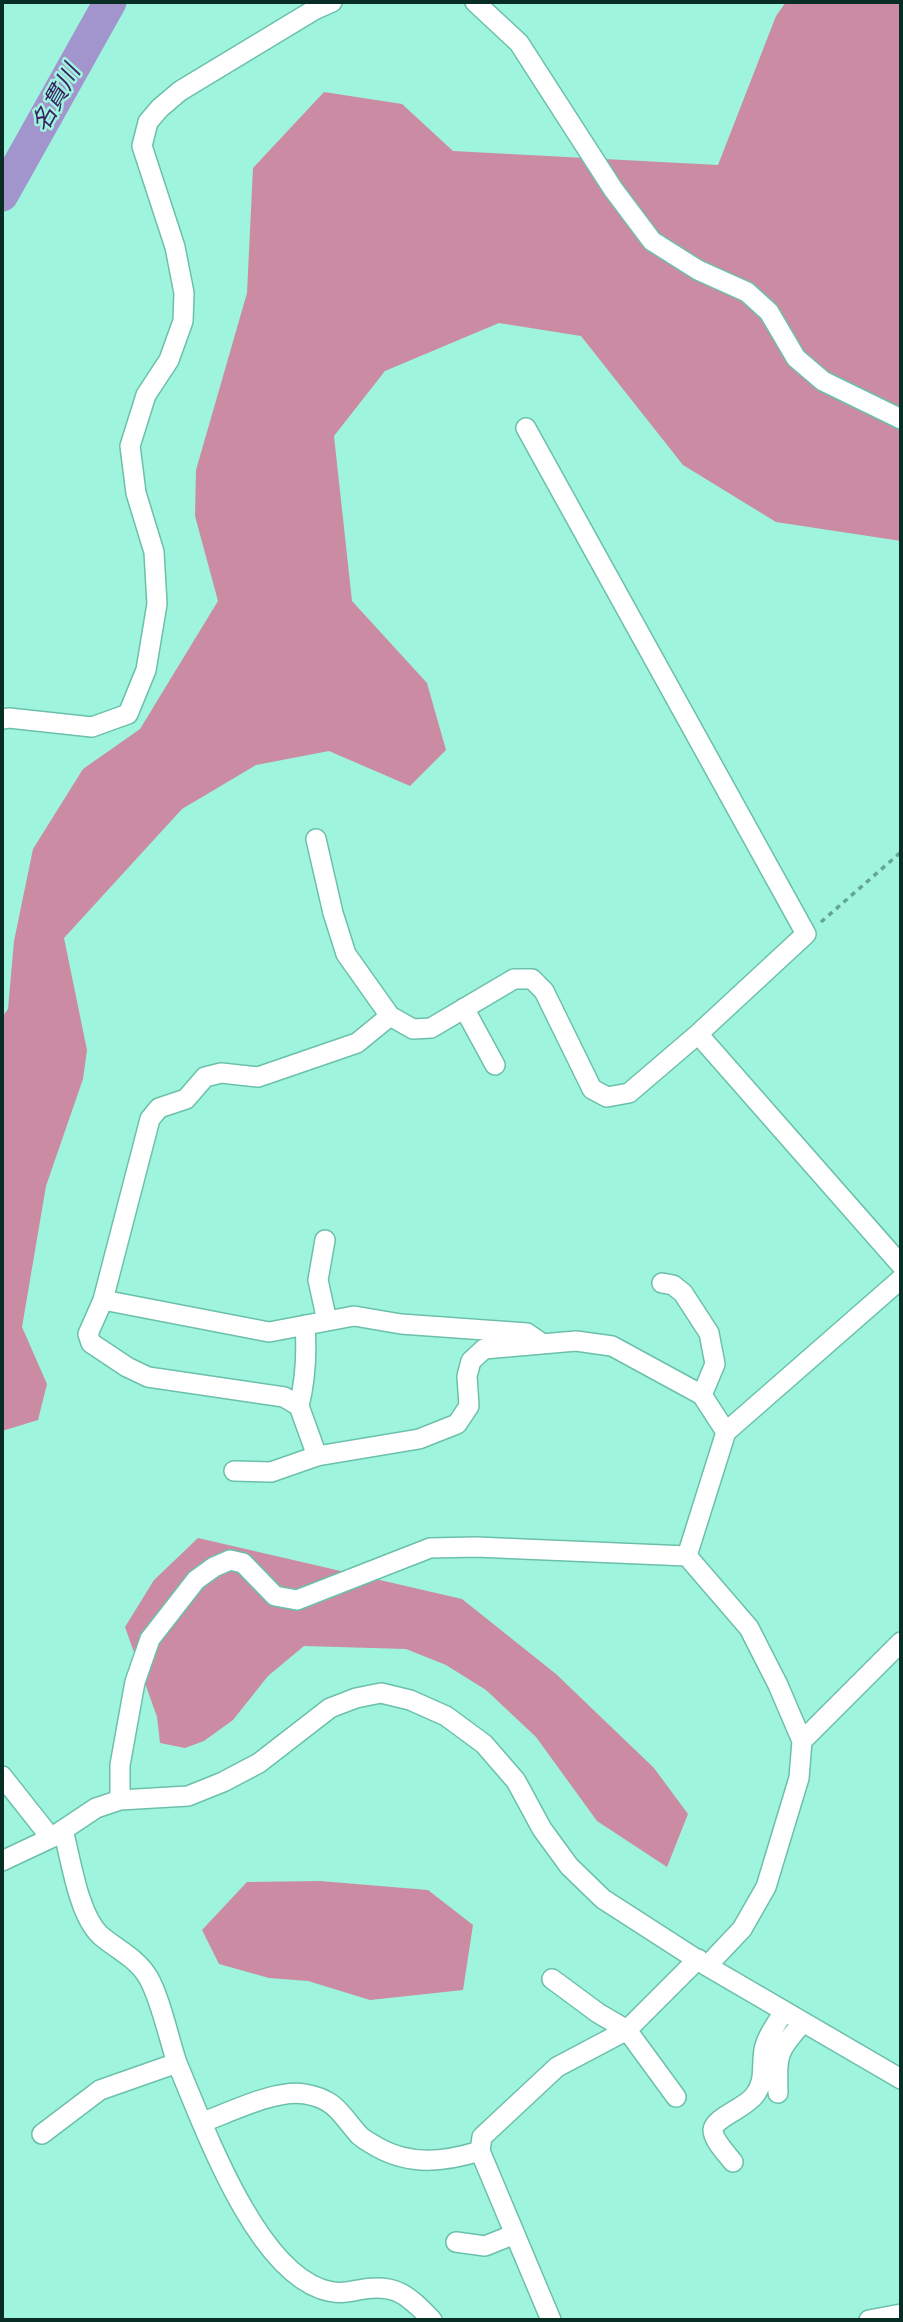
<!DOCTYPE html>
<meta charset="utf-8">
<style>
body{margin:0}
#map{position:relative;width:903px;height:2322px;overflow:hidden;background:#9ff4de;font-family:Barlow,sans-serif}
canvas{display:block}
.frame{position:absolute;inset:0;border:4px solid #072d25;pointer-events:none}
</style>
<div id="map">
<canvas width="903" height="2322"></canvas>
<div class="frame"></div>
</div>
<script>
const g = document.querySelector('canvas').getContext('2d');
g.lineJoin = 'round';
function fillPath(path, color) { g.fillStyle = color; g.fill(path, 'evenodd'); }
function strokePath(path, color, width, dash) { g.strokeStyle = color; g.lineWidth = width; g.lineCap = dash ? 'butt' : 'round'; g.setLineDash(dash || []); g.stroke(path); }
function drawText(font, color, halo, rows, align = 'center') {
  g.font = font + ' Barlow,"Noto Sans JP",sans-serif'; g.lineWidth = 5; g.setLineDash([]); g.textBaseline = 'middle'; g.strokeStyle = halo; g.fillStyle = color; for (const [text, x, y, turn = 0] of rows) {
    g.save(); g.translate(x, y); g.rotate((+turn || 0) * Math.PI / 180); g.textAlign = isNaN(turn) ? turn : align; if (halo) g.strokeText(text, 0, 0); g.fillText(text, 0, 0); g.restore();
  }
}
fillPath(new Path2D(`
 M 786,2 L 901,2 L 901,541 L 776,522 L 683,465 L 581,336 L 499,323 L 385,371 L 334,436 L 352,601 L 427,683 L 446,750 L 410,786 L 329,751 L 256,765 L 182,809 L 64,938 L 87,1050 L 83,1079 L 46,1186 L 22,1327 L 47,1384 L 38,1420 L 2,1431 L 2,1017 L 8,1009 L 14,941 L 33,849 L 83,769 L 140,729 L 218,601 L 195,516 L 196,470 L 247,293 L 253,168 L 324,92 L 402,104 L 453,151 L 718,165 L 776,16 Z
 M 198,1538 L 462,1599 L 556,1674 L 654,1768 L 688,1814 L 667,1867 L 597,1821 L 536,1737 L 486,1690 L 446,1665 L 406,1649 L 304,1646 L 268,1676 L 233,1720 L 204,1741 L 185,1748 L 160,1743 L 157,1717 L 125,1627 L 154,1580 Z
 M 320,1881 L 428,1890 L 473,1925 L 463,1990 L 370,2000 L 308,1981 L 269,1978 L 219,1964 L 202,1930 L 247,1882 Z`), '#cb8ca3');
strokePath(new Path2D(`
 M 2,195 L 110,2`), '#a294cc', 33);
const minor = new Path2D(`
 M 475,2 L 519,43 L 613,189 L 652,241 L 698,270 L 747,292 L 769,312 L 796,358 L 823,381 L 901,419
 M 2,719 L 9,718 L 92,727 L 128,714 L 146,670 L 157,604 L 154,552 L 136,493 L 130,446 L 146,395 L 169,360 L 183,321 L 184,293 L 175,247 L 142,146 L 148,122 L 160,108 L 180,91 L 314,10 L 332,2
 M 464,1008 L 495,1065
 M 390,1016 L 413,1029 L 431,1028 L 514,979 L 532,979 L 544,991 L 592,1089 L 607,1097 L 629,1093 L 698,1034 L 806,934 L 526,428
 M 698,1034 L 901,1265
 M 325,1240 L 318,1280 L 327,1321
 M 662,1283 L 673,1285 L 683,1293 L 709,1333 L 715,1364 L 702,1395
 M 103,1300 L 150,1119 L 159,1108 L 186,1099 L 205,1077 L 221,1073 L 258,1077 L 357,1043 L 390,1016 L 346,954 L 333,913 L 316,839
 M 299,1406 C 306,1378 307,1354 305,1325
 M 317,1456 L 299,1406 L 284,1397 L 148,1377 L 127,1367 L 91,1343 L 88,1334 L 103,1300 L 269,1332 L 354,1316 L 401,1324 L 527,1333 L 543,1344
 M 234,1471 L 271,1472 L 317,1456 L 419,1439 L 457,1424 L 469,1406 L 467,1376 L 471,1361 L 484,1349 L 576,1341 L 612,1346 L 702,1395 L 726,1432
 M 687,1556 L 726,1432 L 901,1279
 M 802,1741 L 901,1642
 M 2,1776 L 51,1838
 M 120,1800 L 120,1765 L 135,1682 L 150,1639 L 196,1580 L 214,1567 L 230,1560 L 243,1563 L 275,1596 L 297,1600 L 430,1548 L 476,1547 L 687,1556 L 749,1628 L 778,1685 L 802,1741 L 799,1778 L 766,1887 L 742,1929 L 707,1966
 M 2,1861 L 51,1838 L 96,1808 L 120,1800 L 188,1796 L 223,1782 L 259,1763 L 330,1708 L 356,1698 L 381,1693 L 410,1700 L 446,1716 L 484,1744 L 516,1781 L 542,1829 L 569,1866 L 603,1899 L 707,1966 L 901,2079
 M 552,1979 L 598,2013 L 627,2030 L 676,2097
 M 177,2063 C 204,2126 253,2265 321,2289 C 337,2294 342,2293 358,2290 C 395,2283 407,2294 432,2320
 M 778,2093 C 777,2052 777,2053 803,2022
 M 203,2122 C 231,2112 276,2089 305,2094 C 336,2099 341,2115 359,2135 C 364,2140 371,2143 377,2147 C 411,2166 444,2162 480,2151
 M 42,2134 L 100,2090 L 177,2063 C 169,2039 160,1997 148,1977 C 137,1958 116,1949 100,1935 C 78,1914 71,1859 63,1830
 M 733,2162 C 727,2154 713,2140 713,2130 C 714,2118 745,2108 754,2096 C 766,2081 761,2068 764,2050 C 766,2037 778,2022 784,2011
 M 456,2242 L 485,2246 L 515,2234
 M 551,2320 L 480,2151 L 482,2137 L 557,2067 L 627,2030 L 698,1959
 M 869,2320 L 901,2314`);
strokePath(minor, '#6bc0ab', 22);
strokePath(new Path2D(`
 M 821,922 L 901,852`), '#63a595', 3.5, [5, 5]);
strokePath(minor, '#fff', 19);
drawText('italic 24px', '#392164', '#9ff4de', [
 ["名貫川",56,98,-61]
]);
</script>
